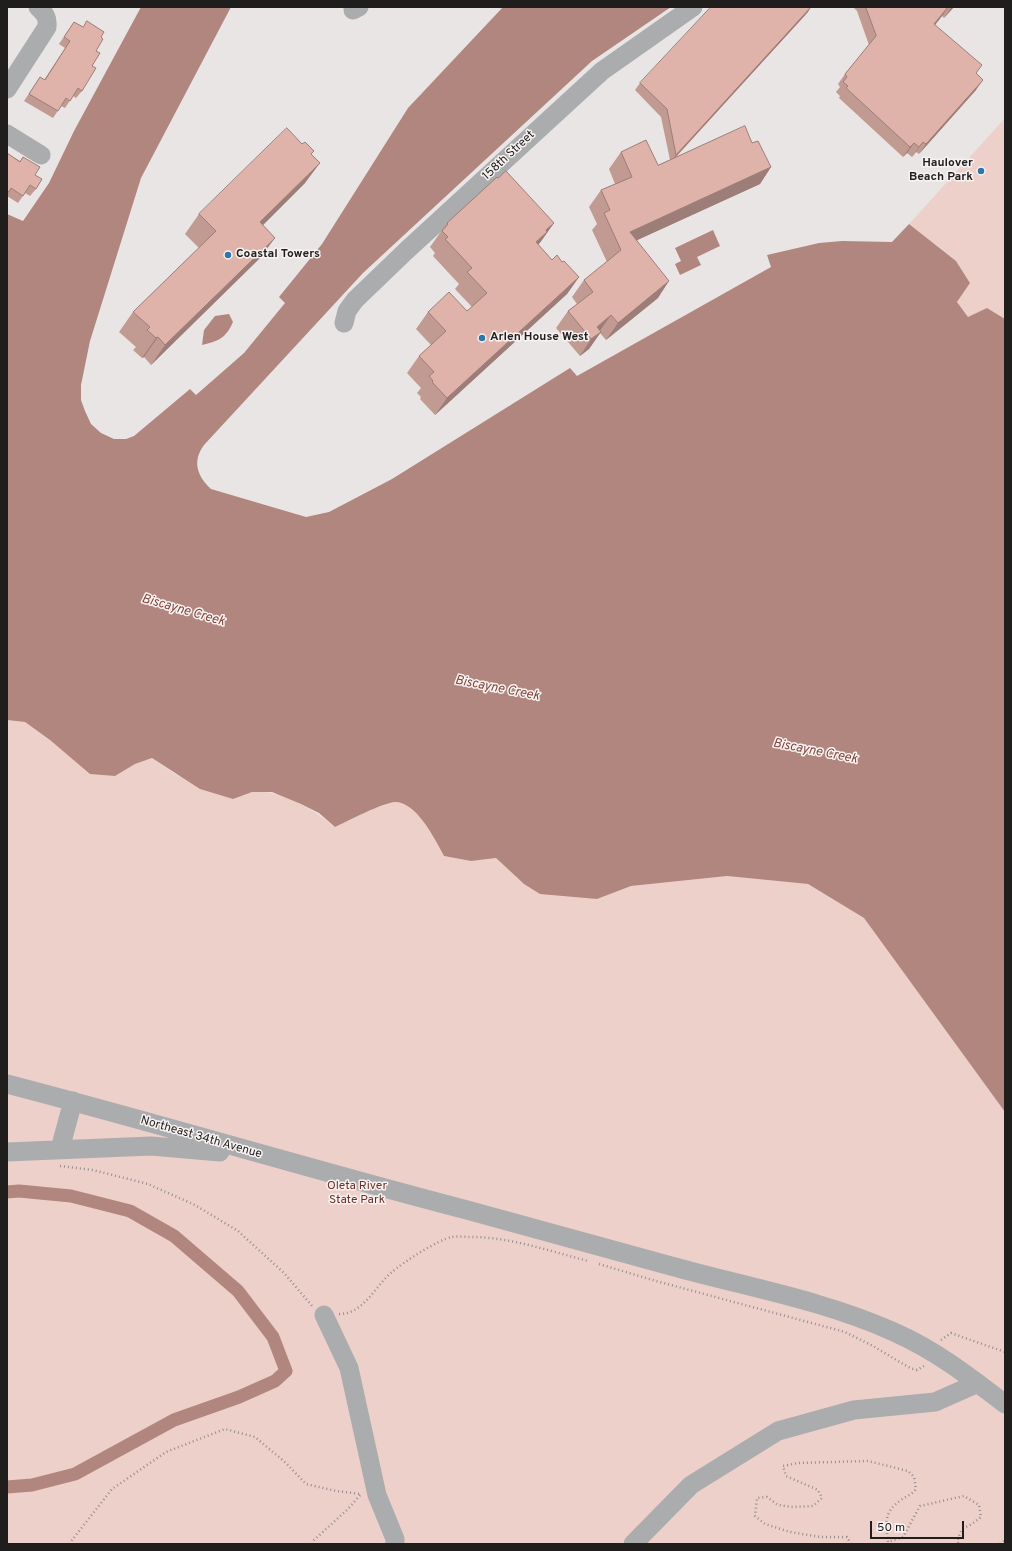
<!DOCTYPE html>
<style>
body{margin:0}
#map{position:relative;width:1012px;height:1551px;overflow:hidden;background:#eae5e5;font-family:Overpass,sans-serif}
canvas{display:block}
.frame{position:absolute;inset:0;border:8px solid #1f1e1d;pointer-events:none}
.scale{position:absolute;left:870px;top:1521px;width:94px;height:18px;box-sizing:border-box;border:2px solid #1f1e1d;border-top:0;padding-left:5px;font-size:12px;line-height:14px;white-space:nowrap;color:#1f1e1d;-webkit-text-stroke:3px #f8f3f2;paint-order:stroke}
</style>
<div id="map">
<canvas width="1012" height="1551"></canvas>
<div class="frame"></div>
<div class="scale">50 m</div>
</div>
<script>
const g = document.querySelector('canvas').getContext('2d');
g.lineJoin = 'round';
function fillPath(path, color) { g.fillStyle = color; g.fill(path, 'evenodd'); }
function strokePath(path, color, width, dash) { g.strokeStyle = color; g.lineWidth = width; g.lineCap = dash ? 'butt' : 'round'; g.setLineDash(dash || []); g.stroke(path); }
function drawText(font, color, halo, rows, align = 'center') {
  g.font = font + ' Overpass,sans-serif'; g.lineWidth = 3; g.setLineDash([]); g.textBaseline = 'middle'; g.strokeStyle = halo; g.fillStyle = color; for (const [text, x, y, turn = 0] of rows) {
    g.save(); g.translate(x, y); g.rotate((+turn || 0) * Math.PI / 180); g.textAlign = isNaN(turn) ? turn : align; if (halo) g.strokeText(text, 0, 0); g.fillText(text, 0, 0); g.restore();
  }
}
fillPath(new Path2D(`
 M 1005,118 L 1005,319 L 987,308 L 969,318 L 957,302 L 970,283 L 956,261 L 909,224 Z
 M 7,720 L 25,722 L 50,740 L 115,776 L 135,764 L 152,758 L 175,774 L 233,799 C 239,797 247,792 253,792 C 282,789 314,810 335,827 C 346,822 387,801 396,802 C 417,803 435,839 444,856 L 471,861 L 496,858 L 524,884 L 597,899 L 631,886 L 727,876 L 808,884 L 864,918 L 1005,1112 L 1005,1544 L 7,1544 Z`), '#eed0ca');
fillPath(new Path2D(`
 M 141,7 L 231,7 L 141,178 L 90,341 L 81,385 L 81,400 L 85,411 L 91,424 L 101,433 L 114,439 L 126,439 L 134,436 L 190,389 L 196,395 L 244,353 L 285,303 L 279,297 L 322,244 L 408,108 L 503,7 L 671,7 L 592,61 L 363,273 L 204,445 C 192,461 197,476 211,489 L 306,517 L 329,512 L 392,479 L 570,368 L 577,376 L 771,267 L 767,255 L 819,243 L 842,241 L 892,242 L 909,224 L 956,261 L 970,283 L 957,302 L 968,317 L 987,308 L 1005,319 L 1005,1112 L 864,918 L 808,884 L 727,876 L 631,886 L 597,899 L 540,894 L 524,884 L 496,858 L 471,861 L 444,856 C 435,839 417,803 396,802 C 386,801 346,822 335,827 L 319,813 L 301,804 L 272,792 L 252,792 L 233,799 L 200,789 L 152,758 L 135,764 L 115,776 L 90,774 L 50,740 L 25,722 L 7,720 L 7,214 L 23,221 L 49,183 L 74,131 Z
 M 713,230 L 720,246 L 697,257 L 701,265 L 680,275 L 675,264 L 681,261 L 675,248 Z
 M 229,314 L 233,322 C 226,338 219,341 202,345 L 204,330 L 215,316 Z`), '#b1867e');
strokePath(new Path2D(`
 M 7,1192 L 19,1191 L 71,1196 L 130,1211 L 174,1236 L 238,1291 L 273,1337 L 286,1371 L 275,1381 L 239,1397 L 174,1420 L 75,1474 L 32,1485 L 7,1487`), '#b1867e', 13);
strokePath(new Path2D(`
 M 60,1166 L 93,1170 L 148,1184 L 195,1205 L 238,1231 L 284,1273 L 313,1307
 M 599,1264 L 656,1281 L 845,1332 L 873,1346 L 910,1368 L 917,1370 L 924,1366
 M 339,1314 C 364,1314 375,1286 392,1272 C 402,1263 439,1239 452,1237 C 458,1236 464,1237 470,1237 C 511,1237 549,1251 588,1261
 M 941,1340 L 951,1333 L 1005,1352
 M 69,1544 L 112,1489 L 166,1452 L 225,1429 L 255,1437 L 286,1463 L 306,1484 L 336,1491 L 361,1494
 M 312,1544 L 313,1541 L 348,1509 L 361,1494
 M 851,1544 L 847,1537 L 821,1537 L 790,1532 L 765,1524 L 755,1516 L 757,1498 L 767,1497 L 778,1505 L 793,1507 L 813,1506 L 822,1498 L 818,1490 L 786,1476 L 783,1466 L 798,1463 L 868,1461 L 908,1471 L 914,1477 L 916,1489 C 912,1495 906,1496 901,1500 C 883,1513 886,1522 888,1542 L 903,1537 L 920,1506 L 964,1496 L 979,1505 L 981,1517 L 972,1524 L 962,1529 L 957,1541 L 959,1544
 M 1000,1544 L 1005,1540`), '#928e8e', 2.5, [1, 3]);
strokePath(new Path2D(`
 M 353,7 L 353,10 L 359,7
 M 7,89 L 47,27 C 48,17 45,14 38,7
 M 7,134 L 41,155
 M 344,323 L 347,311 L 355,300 L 407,250 L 602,71 L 693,7
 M 7,1084 C 161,1124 313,1170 467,1210 C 535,1228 603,1248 671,1266 C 746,1287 823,1300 894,1332 C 935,1350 970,1377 1005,1404
 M 60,1149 L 73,1101
 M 7,1152 L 151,1146 L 220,1152
 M 324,1315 L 349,1368 L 377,1495 L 395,1539 L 395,1544
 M 633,1544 L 691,1485 L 778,1431 L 854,1410 L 935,1402 L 978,1383`), '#abacad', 19);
fillPath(new Path2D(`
 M 853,7 L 954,7 L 944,18 L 942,16 L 935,25 L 976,73 L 976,90 L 919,154 L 916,152 L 912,157 L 907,153 L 903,157 L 839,98 L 840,96 L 836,92 L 840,87 L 838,84 L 845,74 L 869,45 L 857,11 Z
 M 808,12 L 676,157 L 752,143 L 771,167 L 760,184 L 637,240 L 658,298 L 606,340 L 600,333 L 589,349 L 580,356 L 556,328 L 568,311 L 577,304 L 572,297 L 584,280 L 607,262 L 592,230 L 597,224 L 589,207 L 601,190 L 615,184 L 609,169 L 621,152 L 658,165 L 670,160 L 661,117 L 635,90 L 640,83 Z
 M 74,22 L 101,37 L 96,51 L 92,66 L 82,91 L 76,98 L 73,96 L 65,108 L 61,106 L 53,118 L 24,101 L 40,77 L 44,80 L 65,48 L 59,44 Z
 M 302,144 L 314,151 L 311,154 L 305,183 L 263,225 L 260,258 L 151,365 L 144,357 L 142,358 L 133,350 L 136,347 L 119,332 L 133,312 L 199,248 L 185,234 L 199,214 Z
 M 7,153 L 20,161 L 23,157 L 35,175 L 36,189 L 30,196 L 25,193 L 18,203 L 7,196 Z
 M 447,223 L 554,223 L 538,245 L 552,260 L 562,262 L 579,277 L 567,294 L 435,415 L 420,399 L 421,397 L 417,393 L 421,388 L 407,373 L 419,356 L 431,345 L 416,329 L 428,312 L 467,311 L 472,307 L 455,289 L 459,284 L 433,256 L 435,253 L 430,247 Z`), '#c19a92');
fillPath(new Path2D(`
 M 811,7 L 808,12 L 670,163 L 676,155 Z
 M 948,7 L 942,16 L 927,35 L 934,24 Z
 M 952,7 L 954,7 L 944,18 L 951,8 Z
 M 983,80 L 976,90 L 919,154 L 926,144 Z
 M 923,142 L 916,152 L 912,157 L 919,147 Z
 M 914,143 L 907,153 L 903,157 L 910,147 Z
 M 320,163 L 305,183 L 246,242 L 260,222 Z
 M 771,167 L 760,184 L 620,248 L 630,232 Z
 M 554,223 L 542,240 L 535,249 L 536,242 L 546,230 Z
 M 275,238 L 260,258 L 151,365 L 165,345 Z
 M 579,277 L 567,294 L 435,415 L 447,398 Z
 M 669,281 L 658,298 L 606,340 L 618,323 Z
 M 611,315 L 599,332 L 597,327 Z
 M 601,332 L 589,349 L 580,356 L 591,339 Z
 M 158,337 L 144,357 L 142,358 L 156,338 Z`), '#9d7d77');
const building = new Path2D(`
 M 711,7 L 811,7 L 676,155 L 667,109 L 640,83 Z
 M 866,7 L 948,7 L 934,24 L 982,65 L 976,73 L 983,80 L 926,144 L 923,142 L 919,147 L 914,143 L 910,147 L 846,88 L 848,86 L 843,82 L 847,77 L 845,74 L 876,36 Z
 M 87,21 L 104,32 L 101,37 L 103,39 L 96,51 L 100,53 L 92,66 L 96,68 L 82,91 L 78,88 L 70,101 L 66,98 L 58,111 L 29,94 L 40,77 L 45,80 L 70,41 L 64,37 L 74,22 L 83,27 Z
 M 745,126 L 752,143 L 758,141 L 771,167 L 630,232 L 669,281 L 618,323 L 611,315 L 597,327 L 601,332 L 591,339 L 568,311 L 593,292 L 584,280 L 621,250 L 604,213 L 610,210 L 601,190 L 632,177 L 621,152 L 646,140 L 658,165 Z
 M 287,128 L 302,144 L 305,142 L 314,151 L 311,154 L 320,163 L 260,222 L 275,238 L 165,345 L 158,337 L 156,338 L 147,330 L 150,327 L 133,312 L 216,231 L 199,214 Z
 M 7,153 L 20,162 L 23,157 L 40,167 L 35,175 L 42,179 L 36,189 L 30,185 L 23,196 L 11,188 L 9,192 L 7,191 Z
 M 506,171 L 554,223 L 546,230 L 547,232 L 536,242 L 552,260 L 557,255 L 562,262 L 564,261 L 579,277 L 447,398 L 432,382 L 433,381 L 429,376 L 434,372 L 419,356 L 446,331 L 428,312 L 449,292 L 467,311 L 487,293 L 467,272 L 472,268 L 445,239 L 448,237 L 442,231 L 448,224 L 447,223 L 497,177 L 498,178 Z`);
fillPath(building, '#e0b3aa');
strokePath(building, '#9d7d77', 1);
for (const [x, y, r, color] of [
 [981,171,4,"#2f77ab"],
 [228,255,4,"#2f77ab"],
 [482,338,4,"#2f77ab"]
]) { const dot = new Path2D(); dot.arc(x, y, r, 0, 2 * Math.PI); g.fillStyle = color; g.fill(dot); strokePath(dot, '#f8f3f2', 1.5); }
drawText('12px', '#1f1e1d', '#f8f3f2', [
 ["158th Street",509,156,-43],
 ["Northeast 34th Avenue",201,1138,16]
]);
drawText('bold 12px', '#1f1e1d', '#f8f3f2', [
 ["Haulover",973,164,"right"],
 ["Beach Park",973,178,"right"],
 ["Coastal Towers",236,255],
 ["Arlen House West",490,338]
], 'left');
drawText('12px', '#6a3027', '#f8f3f2', [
 ["Oleta River",357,1187],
 ["State Park",357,1201]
]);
drawText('italic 13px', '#81443a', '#f8f3f2', [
 ["Biscayne Creek",183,611,16],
 ["Biscayne Creek",497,689,11],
 ["Biscayne Creek",815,752,11]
]);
</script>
